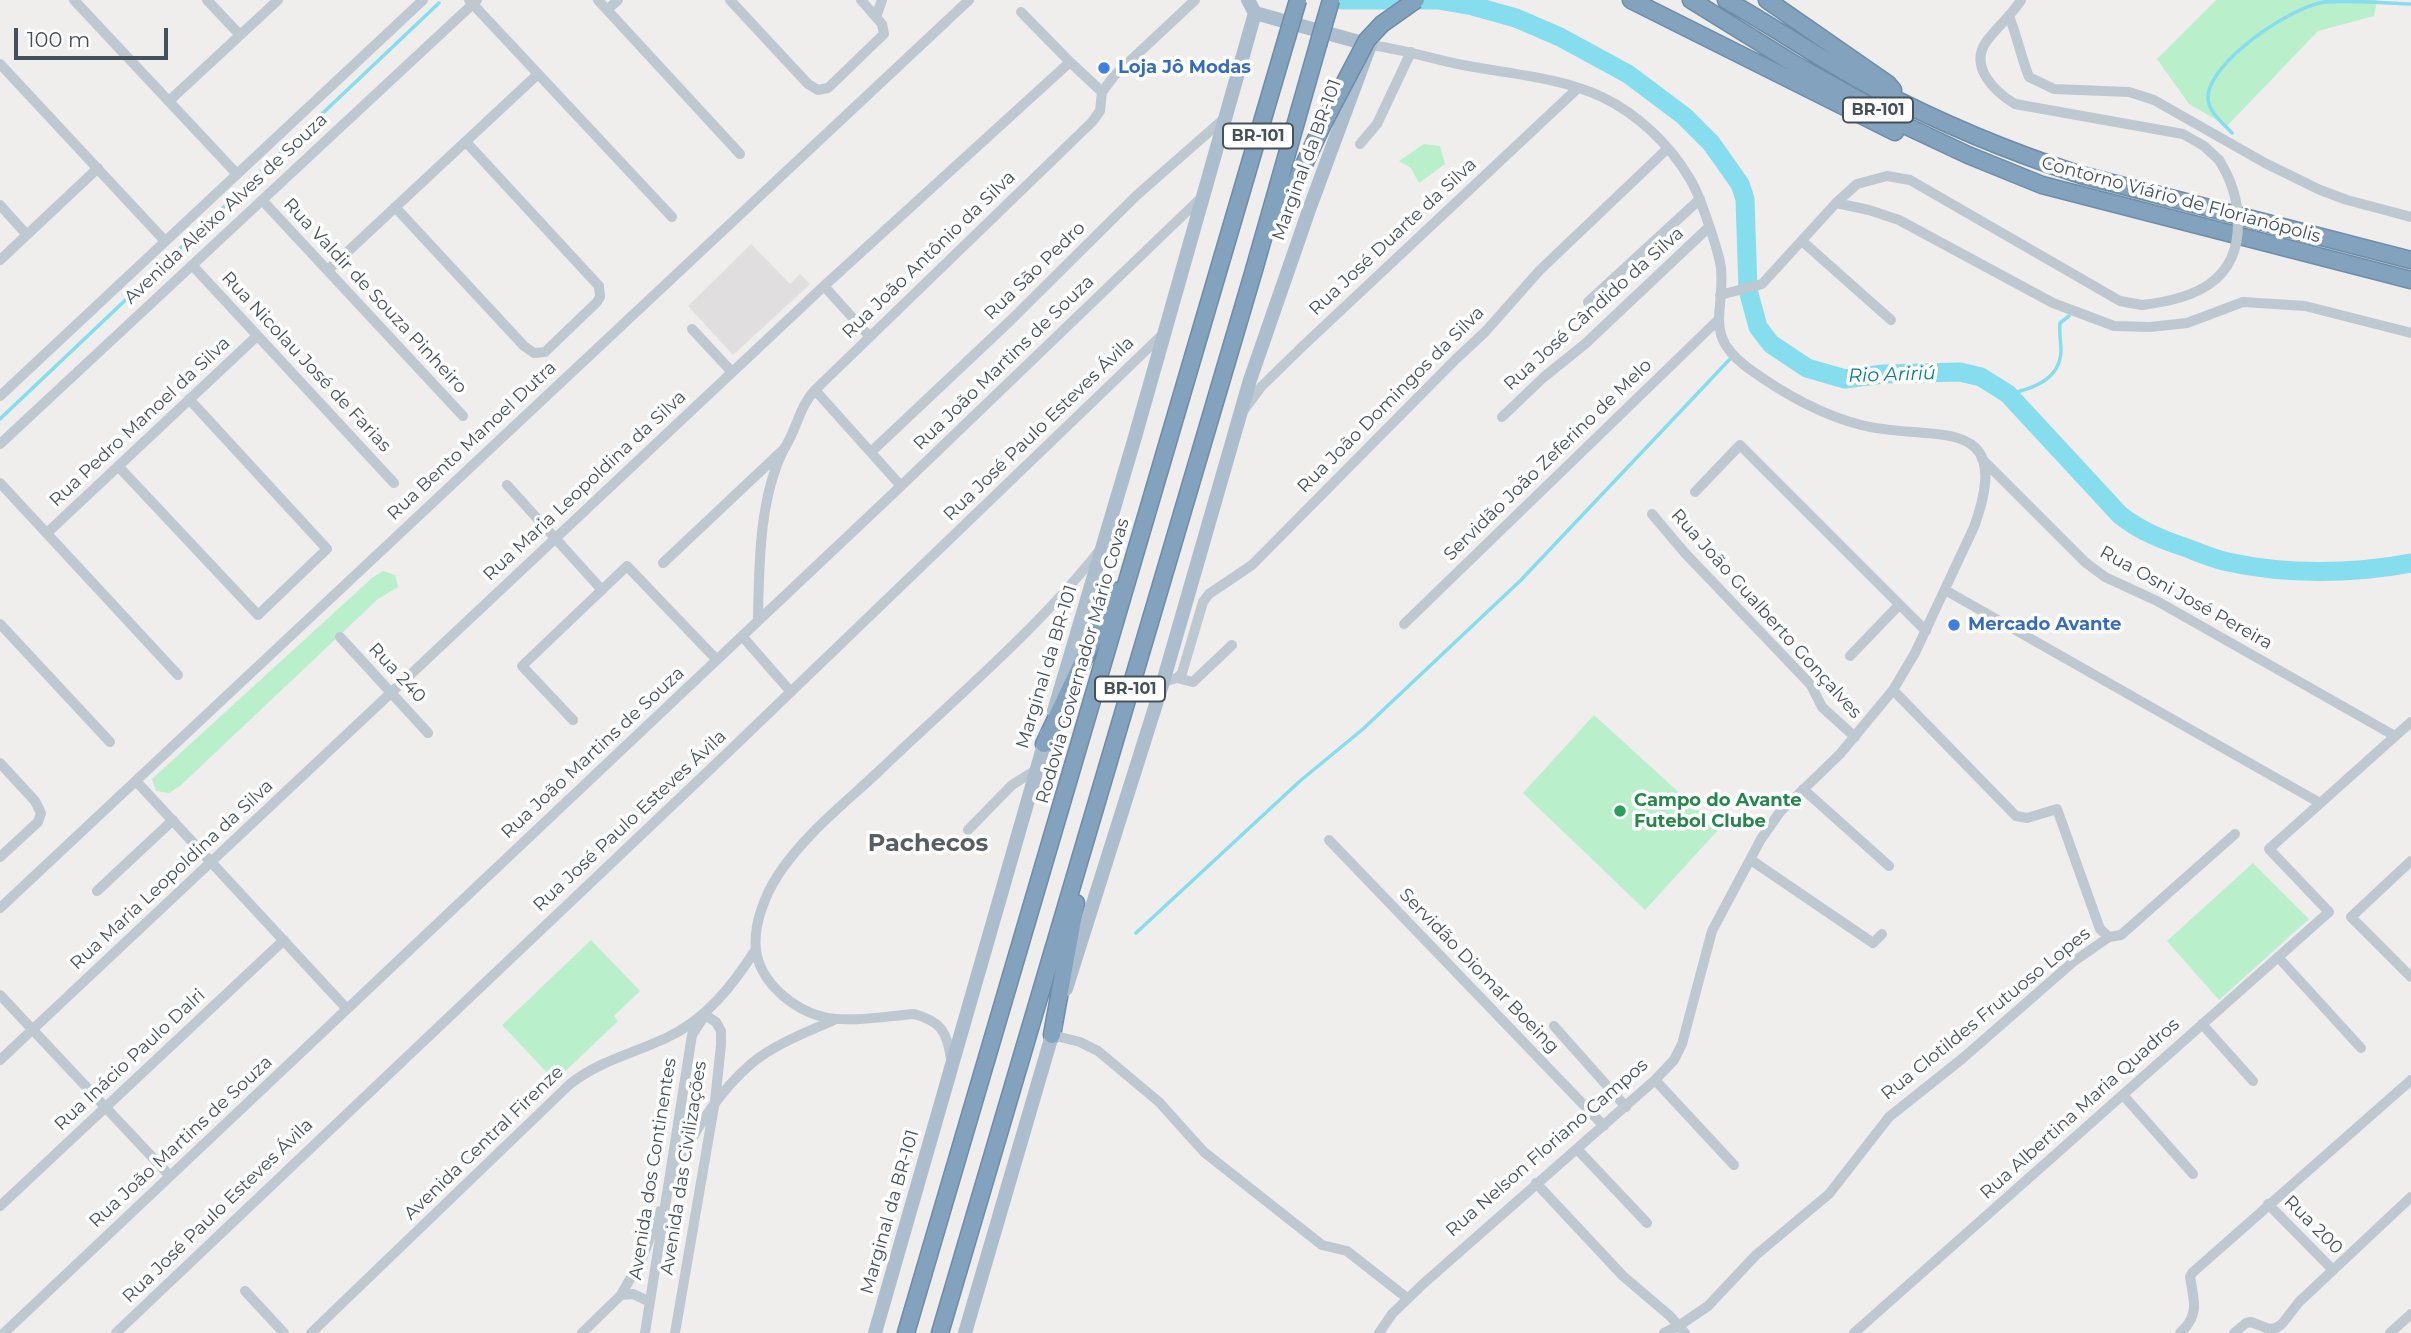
<!DOCTYPE html>
<meta charset="utf-8">
<style>
body{margin:0}
#map{position:relative;width:2411px;height:1333px;overflow:hidden;background:#f0eded;font-family:Montserrat,sans-serif}
canvas{display:block}
.scale{position:absolute;left:14px;top:28px;width:154px;height:32px;box-sizing:border-box;border:4px solid #45515a;border-top:0;padding-left:9px;font-size:21px;line-height:24px;white-space:nowrap;color:#45515a;-webkit-text-stroke:5px #fff;paint-order:stroke}
</style>
<div id="map">
<canvas width="2411" height="1333"></canvas>
<div class="scale">100 m</div>
</div>
<script>
const g = document.querySelector('canvas').getContext('2d');
g.lineJoin = 'round';
function fillPath(path, color) { g.fillStyle = color; g.fill(path, 'evenodd'); }
function strokePath(path, color, width, dash) { g.strokeStyle = color; g.lineWidth = width; g.lineCap = dash ? 'butt' : 'round'; g.setLineDash(dash || []); g.stroke(path); }
function drawText(font, color, halo, rows, align = 'center') {
  g.font = font + ' Montserrat,sans-serif'; g.lineWidth = 7; g.setLineDash([]); g.textBaseline = 'middle'; g.strokeStyle = halo; g.fillStyle = color; for (const [text, x, y, turn = 0] of rows) {
    g.save(); g.translate(x, y); g.rotate((+turn || 0) * Math.PI / 180); g.textAlign = isNaN(turn) ? turn : align; if (halo) g.strokeText(text, 0, 0); g.fillText(text, 0, 0); g.restore();
  }
}
fillPath(new Path2D(`
 M 751,244 L 790,284 L 800,274 L 810,284 L 733,355 L 688,306 Z`), '#e1dedf');
fillPath(new Path2D(`
 M 2216,0 L 2377,0 L 2374,16 L 2318,31 L 2227,126 L 2189,104 L 2157,59 Z
 M 1424,144 L 1440,146 L 1445,164 L 1419,183 L 1411,168 L 1399,161 Z
 M 383,571 L 395,575 L 398,587 L 378,599 L 180,786 L 169,793 L 156,791 L 152,779 L 372,578 Z
 M 1594,715 L 1719,829 L 1645,910 L 1523,793 Z
 M 2253,863 L 2309,919 L 2219,1000 L 2167,941 Z
 M 591,940 L 640,991 L 614,1016 L 618,1021 L 555,1081 L 502,1025 Z`), '#b9efcb');
strokePath(new Path2D(`
 M 2232,133 C 2224,124 2208,112 2208,98 C 2208,62 2291,7 2324,2 C 2351,0 2384,3 2411,4
 M 2008,394 C 2032,389 2060,380 2061,351 C 2061,342 2059,333 2060,323 L 2069,316
 M 0,419 L 439,3
 M 1136,933 L 1300,781 L 1363,729 L 1521,580 L 1730,359`), '#85dded', 3.5);
strokePath(new Path2D(`
 M 1340,0 L 1438,0 L 1473,6 L 1516,18 L 1560,37 L 1628,74 L 1684,116 L 1711,143 L 1740,184 L 1745,199 L 1748,290 L 1758,327 L 1771,344 L 1807,368 L 1845,379 L 1883,374 L 1960,372 L 1981,377 L 2008,394 L 2120,515 C 2140,531 2162,540 2187,548 C 2200,553 2214,559 2228,562 C 2287,575 2352,574 2411,563`), '#85dded', 19);
const highway = new Path2D(`
 M 1631,0 L 1895,132
 M 1691,0 L 1796,65 L 1902,124 L 1968,155 L 2042,185 L 2411,280
 M 1726,0 C 1776,28 1823,61 1874,88 C 1940,123 2010,152 2081,175 L 2411,260
 M 1767,0 L 1888,84 L 1893,90
 M 1275,226 L 1324,122
 M 1044,744 L 1116,591
 M 1052,1035 L 1076,903
 M 906,1333 L 1287,37
 M 940,1333 L 1254,270 L 1318,45`);
strokePath(highway, '#6e8da9', 19);
strokePath(new Path2D(`
 M 74,0 L 237,174
 M 207,0 L 240,35
 M 469,0 L 672,217
 M 598,0 L 740,154
 M 730,0 L 808,84 L 818,90 L 828,88 L 884,34 L 882,24 L 861,0
 M 2021,0 C 2011,16 1997,27 1986,42 C 1969,67 1995,92 2015,104 L 2183,134 L 2204,146 L 2219,160
 M 607,10 L 618,0
 M 1021,12 L 1070,62
 M 2009,16 C 2017,36 2021,57 2029,77 L 2054,89 L 2129,92 L 2154,100 L 2265,163 L 2320,190 L 2347,200 L 2411,217
 M 876,17 L 882,0
 M 1370,45 C 1402,49 1432,59 1463,65 C 1509,74 1559,77 1602,97 C 1638,114 1670,145 1690,179 C 1699,194 1704,211 1710,228 C 1714,241 1719,254 1721,268 C 1725,313 1703,335 1748,368 C 1781,392 1822,415 1861,425 C 1930,443 2017,409 1974,527 L 1915,653 L 1893,690 L 1840,754 L 1780,812 L 1761,839 L 1712,931 L 1682,1044 L 1674,1060 L 1655,1080 L 1423,1284 L 1392,1314 L 1379,1333
 M 0,64 L 165,241
 M 169,101 L 278,0
 M 1360,144 L 1377,124 L 1411,52
 M 262,200 L 463,416
 M 1836,203 L 1869,210 L 1899,220 L 2053,303 L 2114,326 L 2150,327 L 2187,323 L 2243,302 L 2305,306 L 2411,333
 M 0,205 L 27,235
 M 395,207 L 524,346 L 534,353 L 545,352 L 597,302 L 600,297 L 599,286 L 466,142
 M 1802,241 L 1891,320
 M 0,260 L 98,168
 M 192,265 L 394,483
 M 328,270 L 538,74
 M 824,286 L 870,337
 M 1720,295 L 1762,284 L 1836,203 L 1857,184 L 1887,176 L 1910,180 L 2120,301 L 2142,305
 M 1588,302 L 1700,199
 M 692,329 L 732,372
 M 815,390 L 901,486
 M 0,396 L 423,0
 M 1244,410 L 1261,387 L 1304,345 L 1578,88
 M 1502,417 L 1544,377 L 1585,344 L 1709,227
 M 0,444 L 477,0
 M 784,449 C 797,429 799,407 815,390 L 1092,122 L 1100,111 L 1102,92
 M 871,452 L 1011,320 L 1137,195 L 1226,117
 M 1982,459 L 2085,562 L 2105,577 L 2157,601 L 2395,736
 M 118,466 L 258,615 L 327,549 L 189,399
 M 0,483 L 178,675
 M 507,485 L 602,590
 M 1695,492 L 1740,445 L 1926,631
 M 1652,514 L 1684,552 L 1811,685 L 1822,707 L 1855,737
 M 47,533 L 257,336
 M 663,563 L 784,449 C 759,498 759,566 758,620
 M 1945,590 L 2320,803
 M 0,624 L 110,742
 M 1404,624 L 1717,321
 M 742,636 L 791,692
 M 340,637 L 428,733
 M 1850,656 L 1899,605
 M 1177,678 L 1193,682 L 1232,645
 M 1163,682 L 1177,678 L 1182,673 L 1203,602 L 1209,594 L 1252,565 L 1456,359 L 1485,332 L 1540,270 L 1667,149
 M 1893,690 L 2016,816 L 2027,818 L 2057,809 L 2100,929 L 2109,937 L 2121,935 L 2235,834
 M 573,720 L 522,666 L 627,566 L 717,660
 M 0,763 L 35,801 L 41,813 L 38,822 L 0,857
 M 136,781 L 347,1009
 M 1803,789 L 1889,866
 M 968,830 L 1012,785 L 1036,770
 M 1329,840 L 1604,1126
 M 1751,860 L 1873,943 L 1882,934
 M 2411,861 L 2351,917 L 2411,977
 M 97,891 L 173,820
 M 0,908 L 969,0
 M 2278,957 L 2361,1048
 M 0,995 L 170,1176
 M 2202,1024 L 2253,1081
 M 1554,1026 L 1626,1107
 M 1052,1035 L 1080,1042 L 1098,1051 L 1159,1102 L 1204,1152 L 1322,1245 L 1347,1251 L 1407,1298
 M 951,1059 C 947,1032 941,1021 914,1014 C 887,1016 850,1023 824,1017 C 793,1010 760,982 756,950 C 753,925 765,895 778,875 C 804,835 844,804 878,772 C 953,700 1035,632 1099,551
 M 0,1060 L 824,286 L 1070,62 L 1102,92 L 1114,76 L 1195,0
 M 1655,1080 L 1734,1165
 M 2123,1095 L 2193,1174
 M 1577,1149 L 1647,1223
 M 674,1174 C 693,1132 717,1093 752,1063 C 775,1044 807,1032 834,1020
 M 1536,1183 L 1623,1276 L 1670,1316 L 1685,1333
 M 2268,1204 L 2333,1270
 M 0,1206 L 284,940
 M 245,1291 L 284,1333
 M 621,1295 L 643,1256 L 660,1211
 M 4,1333 L 901,486 L 1203,196
 M 116,1333 L 721,759 L 1163,334
 M 311,1333 L 570,1084 C 601,1060 632,1054 666,1038 C 706,1020 733,985 756,949
 M 582,1333 L 621,1295 L 633,1294 L 650,1302
 M 645,1333 L 692,1035 L 705,1015 L 716,1022 L 721,1031 L 721,1045 L 715,1101 L 675,1333
 M 1664,1333 L 1680,1325 L 1708,1306 L 1756,1255 L 1829,1194 L 1889,1117 L 1963,1058 L 2073,962 L 2109,937
 M 1854,1333 L 2329,912 L 2269,849 L 2411,722
 M 2180,1333 C 2200,1315 2194,1301 2190,1277 L 2192,1273 L 2411,1080
 M 2234,1333 L 2246,1323 L 2251,1322 L 2269,1329 L 2276,1328 L 2282,1324 L 2299,1302 L 2411,1197
 M 2390,1333 L 2411,1314`), '#bdc8d0', 10);
strokePath(new Path2D(`
 M 1054,711 L 1135,437 L 1255,13
 M 1066,989 L 1163,682 L 1250,380 L 1310,207 L 1370,45 L 1255,13 L 1248,0
 M 875,1333 L 1047,734
 M 965,1333 L 1055,1025`), '#acbecd', 14);
strokePath(highway, '#83a2bd', 16);
const highwayBridge = new Path2D(`
 M 1287,37 L 1298,0
 M 1318,45 L 1331,0
 M 1324,122 L 1367,40 L 1382,24 L 1416,0`);
strokePath(highwayBridge, '#6e8da9', 19, []);
strokePath(new Path2D(`
 M 2142,305 C 2194,299 2239,282 2238,222 C 2238,200 2231,179 2219,160`), '#bdc8d0', 10);
strokePath(highwayBridge, '#83a2bd', 16);
for (const [x, y, r, color] of [
 [1104,68,7,"#3f7fe0"],
 [1954,625,7,"#3f7fe0"],
 [1620,811,7,"#2e9e5b"]
]) { const dot = new Path2D(); dot.arc(x, y, r, 0, 2 * Math.PI); g.fillStyle = color; g.fill(dot); strokePath(dot, '#fff', 2.5); }
for (const [x, y, w] of [
 [1878,110,70],
 [1258,136,70],
 [1130,689,70]
]) { const box = new Path2D(); box.roundRect(x - w / 2, y - 12.5, w, 25, 5); g.fillStyle = '#fff'; g.fill(box); strokePath(box, '#45515a', 2); }
drawText('bold 16px', '#45515a', null, [
 ["BR-101",1878,110],
 ["BR-101",1258,136],
 ["BR-101",1130,689]
]);
drawText('bold 18px', '#366cbe', '#fff', [
 ["Loja Jô Modas",1118,68],
 ["Mercado Avante",1968,625]
], 'left');
drawText('18px', '#45515a', '#fff', [
 ["Marginal da BR-101",1307,160,-70],
 ["Contorno Viário de Florianópolis",2181,200,15],
 ["Avenida Aleixo Alves de Souza",226,209,-43],
 ["Rua José Duarte da Silva",1393,237,-43],
 ["Rua João Antônio da Silva",929,255,-44],
 ["Rua São Pedro",1035,271,-44],
 ["Rua Valdir de Souza Pinheiro",375,296,47],
 ["Rua José Cândido da Silva",1594,309,-42],
 ["Rua Nicolau José de Farias",306,362,47],
 ["Rua João Martins de Souza",1004,363,-44],
 ["Rua João Domingos da Silva",1391,400,-45],
 ["Rua Pedro Manoel da Silva",140,422,-43],
 ["Rua José Paulo Esteves Ávila",1039,429,-44],
 ["Rua Bento Manoel Dutra",472,441,-43],
 ["Servidão João Zeferino de Melo",1548,460,-44],
 ["Rua Maria Leopoldina da Silva",585,486,-43],
 ["Rua Osni José Pereira",2186,598,29],
 ["Rua João Gualberto Gonçalves",1766,614,48],
 ["Rodovia Governador Mário Covas",1083,661,-74],
 ["Marginal da BR-101",1047,667,-73],
 ["Rua 240",397,673,47],
 ["Rua João Martins de Souza",593,753,-43],
 ["Rua José Paulo Esteves Ávila",630,821,-43],
 ["Rua Maria Leopoldina da Silva",172,875,-43],
 ["Servidão Diomar Boeing",1479,971,46],
 ["Rua Clotildes Frutuoso Lopes",1986,1014,-39],
 ["Rua Inácio Paulo Dalri",130,1060,-43],
 ["Rua Albertina Maria Quadros",2080,1109,-42],
 ["Rua João Martins de Souza",181,1142,-43],
 ["Avenida Central Firenze",484,1143,-44],
 ["Rua Nelson Floriano Campos",1547,1148,-41],
 ["Avenida das Civilizações",684,1168,-81],
 ["Avenida dos Continentes",653,1169,-81],
 ["Rua José Paulo Esteves Ávila",218,1211,-44],
 ["Marginal da BR-101",890,1212,-74],
 ["Rua 200",2313,1225,45]
]);
drawText('bold 18px', '#27864d', '#fff', [
 ["Campo do Avante",1634,801],
 ["Futebol Clube",1634,822]
], 'left');
drawText('italic 19px', '#0b7d91', '#fff', [
 ["Rio Aririú",1892,375,-2]
]);
drawText('bold 24px', '#595e62', '#fff', [
 ["Pachecos",928,844]
]);
</script>
